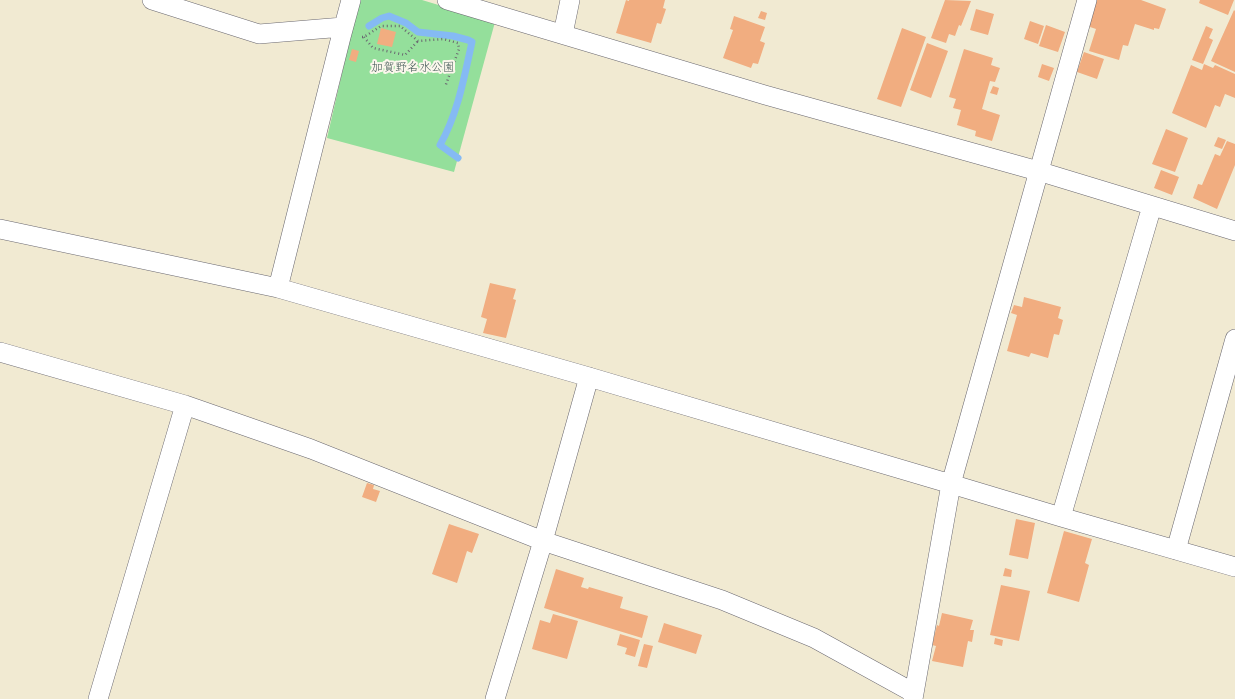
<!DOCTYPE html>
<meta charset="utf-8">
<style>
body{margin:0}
canvas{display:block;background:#f1ead2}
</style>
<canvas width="1235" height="699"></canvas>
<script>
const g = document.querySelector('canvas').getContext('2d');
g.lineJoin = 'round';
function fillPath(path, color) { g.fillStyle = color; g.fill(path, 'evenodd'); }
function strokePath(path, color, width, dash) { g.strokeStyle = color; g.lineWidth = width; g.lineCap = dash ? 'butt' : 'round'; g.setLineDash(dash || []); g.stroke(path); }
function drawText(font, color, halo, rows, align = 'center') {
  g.font = font + ' Pangolin,"Klee One",sans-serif'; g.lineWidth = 4; g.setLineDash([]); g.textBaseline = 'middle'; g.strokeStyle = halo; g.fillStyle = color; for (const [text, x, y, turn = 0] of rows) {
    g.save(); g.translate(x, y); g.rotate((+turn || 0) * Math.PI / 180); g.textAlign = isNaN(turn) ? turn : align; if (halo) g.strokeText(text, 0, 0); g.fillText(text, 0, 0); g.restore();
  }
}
fillPath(new Path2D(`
 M 359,0 L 422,0 L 495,22 L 454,172 L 327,138 Z`), '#94df9b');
strokePath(new Path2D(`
 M 369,26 L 382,18 L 389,16 L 406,23 L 418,32 L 453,36 L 468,40 L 472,42 C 464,78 458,113 440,145 L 458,158`), '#85baf4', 7);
fillPath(new Path2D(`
 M 626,0 L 629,1 L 629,0 L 665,0 L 663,8 L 666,9 L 661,24 L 657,23 L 651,43 L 616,33 Z
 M 945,0 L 971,1 L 961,26 L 959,25 L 955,36 L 949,34 L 946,43 L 931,38 Z
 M 1091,0 L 1141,0 L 1166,9 L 1159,29 L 1154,28 L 1154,30 L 1135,24 L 1128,46 L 1123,45 L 1119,60 L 1089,51 L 1096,29 L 1084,25 Z
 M 1200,0 L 1234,0 L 1228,15 L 1199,3 Z
 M 976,9 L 994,14 L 988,35 L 970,30 Z
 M 1234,10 L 1235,11 L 1235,72 L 1211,61 Z
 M 761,11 L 767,13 L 765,20 L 758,18 Z
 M 734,16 L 765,27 L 760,41 L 765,43 L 758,64 L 753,63 L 751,68 L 723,58 L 733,30 L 730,29 Z
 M 1030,21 L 1044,26 L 1038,44 L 1024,39 Z
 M 1046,25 L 1065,32 L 1058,52 L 1039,46 Z
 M 1206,26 L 1213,29 L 1209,38 L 1213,40 L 1203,64 L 1192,60 Z
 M 381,28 L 396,32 L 392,47 L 377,44 Z
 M 902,28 L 926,37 L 901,107 L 877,99 Z
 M 927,43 L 948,51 L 931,98 L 910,90 Z
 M 352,49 L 359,51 L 356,62 L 349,60 Z
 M 964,49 L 993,58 L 991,65 L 1000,68 L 995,82 L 990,81 L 982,109 L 1000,115 L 992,141 L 975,136 L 976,131 L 957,125 L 961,110 L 953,108 L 956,99 L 949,97 Z
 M 1084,52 L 1104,59 L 1097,79 L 1077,72 Z
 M 1042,64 L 1054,68 L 1049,81 L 1038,77 Z
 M 1204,64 L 1213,68 L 1215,65 L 1235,74 L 1235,98 L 1225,94 L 1220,107 L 1215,105 L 1206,128 L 1172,113 L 1191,65 L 1202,70 Z
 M 993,86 L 999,88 L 997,95 L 990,93 Z
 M 1166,129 L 1188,138 L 1175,172 L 1152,164 Z
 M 1218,137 L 1226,140 L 1222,149 L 1214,146 Z
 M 1227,141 L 1235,144 L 1235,162 L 1220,156 Z
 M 1215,154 L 1235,162 L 1235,165 L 1217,209 L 1193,198 L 1198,184 L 1202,185 Z
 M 1161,170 L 1179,177 L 1172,195 L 1154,188 Z
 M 490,283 L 516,289 L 513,299 L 516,300 L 506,338 L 483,333 L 487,319 L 481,317 Z
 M 1024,297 L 1061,307 L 1058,318 L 1063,320 L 1059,335 L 1054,334 L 1048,358 L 1031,353 L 1029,357 L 1007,351 L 1017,315 L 1011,313 L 1014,305 L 1022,307 Z
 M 367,483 L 374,485 L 373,489 L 380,491 L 376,502 L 362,497 Z
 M 1016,519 L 1035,523 L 1028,559 L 1009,555 Z
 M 449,524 L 479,534 L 472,553 L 467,551 L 457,583 L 432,574 Z
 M 1064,531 L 1092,539 L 1085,563 L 1089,565 L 1079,602 L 1047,593 Z
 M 1005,568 L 1012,570 L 1011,577 L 1003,576 Z
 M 556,569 L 584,578 L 581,587 L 588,589 L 589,587 L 623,597 L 620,608 L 648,616 L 642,638 L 544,608 Z
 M 1001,585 L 1030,591 L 1019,641 L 990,635 Z
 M 942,613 L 973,620 L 970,630 L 974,630 L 972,642 L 968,641 L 963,667 L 932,661 L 936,646 L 932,645 L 937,625 L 939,626 Z
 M 553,614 L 578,621 L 567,659 L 532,649 L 540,620 L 550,623 Z
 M 664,623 L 702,635 L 696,654 L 658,642 Z
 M 620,634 L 640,640 L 635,657 L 625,654 L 627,648 L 617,645 Z
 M 995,638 L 1003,640 L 1002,646 L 994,644 Z
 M 644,644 L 653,646 L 647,668 L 638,666 Z`), '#f1ad80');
const minor = new Path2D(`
 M 152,0 L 259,34 L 343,27
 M 447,0 L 765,95 L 1038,171 L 1235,231
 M 563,34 L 570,0
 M 0,229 L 278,288 L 589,377 L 951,484 L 1061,517 L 1235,567
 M 278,288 L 341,37 L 351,0
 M 0,352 L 185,405 L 311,449 L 543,541 L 722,600 L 814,638 L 914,693
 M 1061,517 L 1152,206
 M 1176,550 L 1235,339
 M 98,699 L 185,405
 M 495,699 L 543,541 L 589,377
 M 913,699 L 951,484 L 1087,0`);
strokePath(minor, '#6a6870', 20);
strokePath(new Path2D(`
 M 362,37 L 364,37 L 381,26 L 400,26 L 418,41 L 443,39 L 458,43 L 459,49 L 445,87
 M 364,37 L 373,48 L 405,55 L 418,41`), '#6a6870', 2.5, [1, 3]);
strokePath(minor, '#fff', 19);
drawText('12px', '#445b58', '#fbf7ec', [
 ["加賀野名水公園",413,68]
]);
</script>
